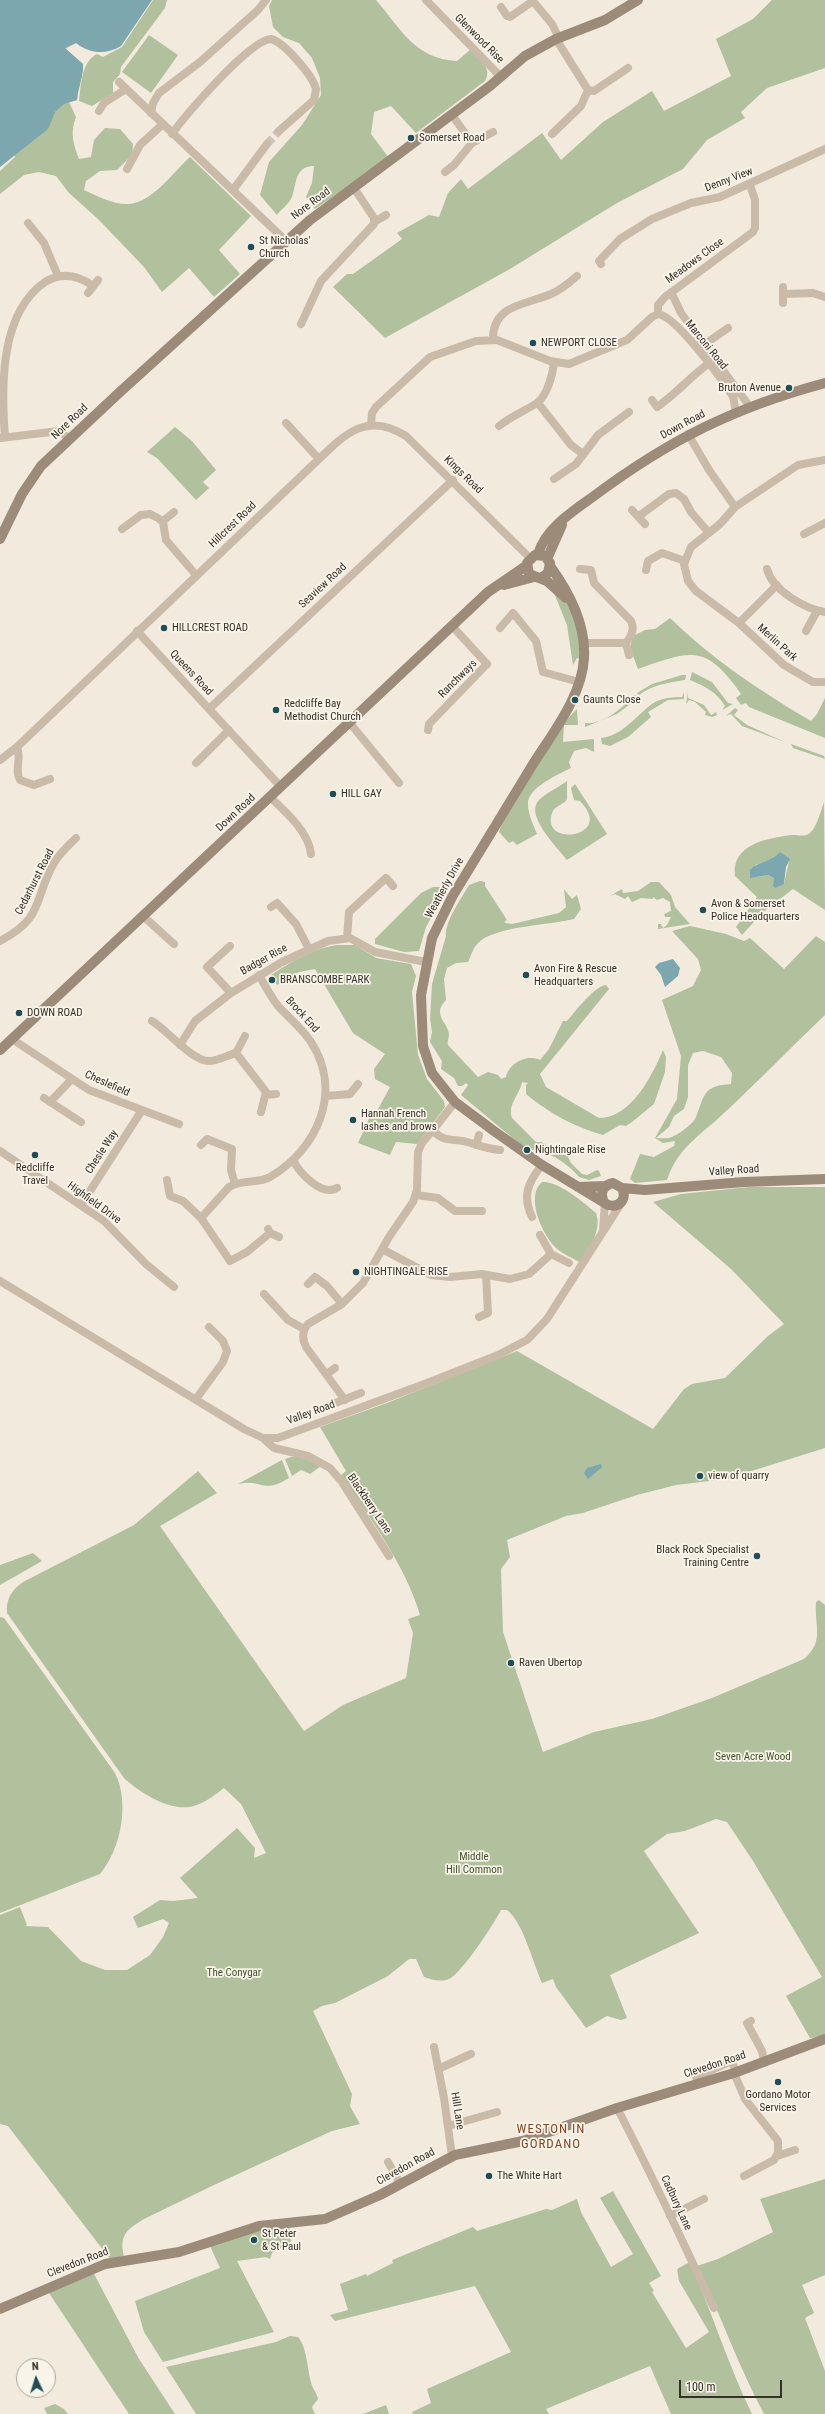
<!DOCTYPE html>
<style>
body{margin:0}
#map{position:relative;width:825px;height:2414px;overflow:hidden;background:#f2eadd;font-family:"Roboto Condensed",sans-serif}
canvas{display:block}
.north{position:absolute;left:16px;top:2358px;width:40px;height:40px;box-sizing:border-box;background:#f9f4e9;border:1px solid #aba59c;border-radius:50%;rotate:356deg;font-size:11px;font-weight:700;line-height:16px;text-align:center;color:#372f29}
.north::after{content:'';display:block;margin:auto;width:14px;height:18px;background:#1f4e57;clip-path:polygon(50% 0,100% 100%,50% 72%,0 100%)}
.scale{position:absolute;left:679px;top:2380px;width:103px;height:18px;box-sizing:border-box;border:2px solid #372f29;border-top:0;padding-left:5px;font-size:12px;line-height:14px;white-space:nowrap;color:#372f29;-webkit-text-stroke:3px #f9f4e9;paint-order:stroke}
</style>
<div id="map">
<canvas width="825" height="2414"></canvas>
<div class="north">N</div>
<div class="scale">100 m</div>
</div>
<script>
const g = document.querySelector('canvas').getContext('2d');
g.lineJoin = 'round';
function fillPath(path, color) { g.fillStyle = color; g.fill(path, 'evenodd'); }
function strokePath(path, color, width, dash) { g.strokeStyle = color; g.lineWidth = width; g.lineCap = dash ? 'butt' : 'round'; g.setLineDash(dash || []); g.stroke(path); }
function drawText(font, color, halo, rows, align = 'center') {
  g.font = font + ' "Roboto Condensed",sans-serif'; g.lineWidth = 3.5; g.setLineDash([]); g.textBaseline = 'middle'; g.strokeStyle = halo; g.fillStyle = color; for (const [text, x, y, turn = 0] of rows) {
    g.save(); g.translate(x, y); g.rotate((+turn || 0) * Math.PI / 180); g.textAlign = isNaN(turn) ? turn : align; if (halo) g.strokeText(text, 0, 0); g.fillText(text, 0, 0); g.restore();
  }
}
fillPath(new Path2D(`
 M 0,0 L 76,43 L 65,49 L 83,64 C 84,74 78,88 77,100 L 69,102 L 76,117 C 70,132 73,144 79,159 L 91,157 L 94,140 L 105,128 L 120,129 L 133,144 L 132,155 L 117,170 L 100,171 L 86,181 L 84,190 C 97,196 114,205 129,204 C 153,202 173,172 190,157 L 251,216 L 219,250 L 240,274 L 214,297 L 189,268 L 162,292 L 144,267 L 98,219 L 69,193 L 56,176 L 39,172 L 24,175 L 0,194 L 0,171 L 15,157 L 14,155 L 0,167 Z
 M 153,0 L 167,0 L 165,8 L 121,67 L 120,74 L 113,82 L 113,93 L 92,106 L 79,101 C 81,86 81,62 97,54 L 103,57 L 122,47 Z
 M 272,0 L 376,0 C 401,29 415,59 457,61 L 470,50 C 479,59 493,68 485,81 L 416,133 L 391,106 L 374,112 L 371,134 L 389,158 L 315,209 L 306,197 L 312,183 L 314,166 C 293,166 297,187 291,199 C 287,206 281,209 277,215 L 260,195 L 269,162 L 302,125 L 321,95 L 320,78 L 312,58 L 299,43 L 283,37 L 273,27 L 269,6 Z
 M 772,0 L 825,0 L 825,68 L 767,88 L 741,112 L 745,118 L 707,140 L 683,169 L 617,203 L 510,269 L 385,338 L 333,287 L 347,274 L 353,274 L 402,239 L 397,233 L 429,215 L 439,217 L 448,193 L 461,179 L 468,189 L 542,133 L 561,160 L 603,122 L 652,91 L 664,111 L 731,76 L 716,39 L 753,19 Z
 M 149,35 L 178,55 L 151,93 L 122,72 Z
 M 175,427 L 192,441 L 216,470 L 203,482 L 209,488 L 196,500 L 157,458 L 147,452 Z
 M 552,588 C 575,603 580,634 580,659 L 577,658 L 573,665 L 567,625 Z
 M 670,618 C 712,659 760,691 811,721 L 817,714 L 825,698 L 825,738 L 749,707 L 746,703 L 741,705 L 736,698 L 741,694 C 706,644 692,650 638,669 L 630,648 L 633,636 L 645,630 L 655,629 Z
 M 692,672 L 712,682 L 728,703 L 733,704 L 722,710 L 725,706 C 716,691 704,686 690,680 Z
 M 682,675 L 686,675 L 685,680 C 668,683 654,684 639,695 L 637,693 L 652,684 Z
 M 684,692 L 684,699 L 668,700 L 648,712 L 651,717 L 628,737 L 610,746 L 602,744 L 601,738 C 622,736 636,716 652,704 C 660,698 672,697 682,697 Z
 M 688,692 L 688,698 L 704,705 L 711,715 L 716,712 L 717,715 L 712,717 L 705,715 L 706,712 L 695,702 L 689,700 L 686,704 Z
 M 634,695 L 637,696 L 637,699 L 617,714 L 585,727 L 585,723 C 603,725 623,708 634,695 Z
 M 735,708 L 738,710 L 734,715 L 747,725 L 785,742 L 742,726 L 731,714 L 726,716 Z
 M 577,709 L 578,725 L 564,725 L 563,742 L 594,739 L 594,752 L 586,748 L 574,751 L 569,762 L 571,768 C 559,774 527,788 528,804 C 528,814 533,824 537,834 L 517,845 L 513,841 L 509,843 L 499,832 L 501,826 L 563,723 Z
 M 791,744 L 824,756 L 825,759 L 793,748 Z
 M 567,781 L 567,799 C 564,805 555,805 552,813 C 540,848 616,838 580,801 L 574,800 L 571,788 L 575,784 L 607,834 L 567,860 C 558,848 524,815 539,800 C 547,792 558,788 567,781 Z
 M 824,802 L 825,910 L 793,889 L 762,913 L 742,935 L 736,927 L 757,897 L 735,876 C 731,844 768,838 792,835 C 798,835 806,837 810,833 C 817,827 821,810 824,802 ZM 780,853 L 789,861 L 784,884 L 774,882 L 774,878 L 768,875 L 756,877 L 755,865 L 773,859 Z
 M 480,881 L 485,882 L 485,886 L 507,920 L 504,922 L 506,923 L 512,924 L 559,913 L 566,907 L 564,889 L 572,899 L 577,895 L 581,909 L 574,919 C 551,925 495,926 478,943 C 473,948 471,956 468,962 L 456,963 L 447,968 L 444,979 L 446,1000 C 431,1015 449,1023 449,1035 C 449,1039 447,1040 448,1045 L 478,1077 L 488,1072 L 498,1075 L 501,1079 L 506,1077 C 509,1063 527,1054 540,1060 L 549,1049 L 563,1021 L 567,1021 C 575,1012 594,986 606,985 L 609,989 L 540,1074 L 546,1087 L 599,1118 C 631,1118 652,1076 663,1050 L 666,1057 L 665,1072 L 654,1104 L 632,1122 L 626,1126 L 620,1125 L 603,1135 C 572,1126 551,1114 526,1094 L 526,1085 L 528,1083 L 522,1082 C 520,1094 507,1105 512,1118 L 536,1142 L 542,1142 L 551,1148 L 565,1151 L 571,1163 L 582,1174 L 587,1175 L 597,1170 L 599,1171 L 601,1176 L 589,1180 L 579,1177 C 569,1164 544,1147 527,1150 L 461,1095 L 468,1085 L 466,1083 L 462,1086 L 458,1086 L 454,1078 L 441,1069 L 442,1061 L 430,1042 L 432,1032 L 430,1019 L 432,984 L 446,936 C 444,923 462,897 469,885 Z
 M 651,882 L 659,882 L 671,895 L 675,907 L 690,924 L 658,929 L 658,924 L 661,924 L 663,928 L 667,925 L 671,917 L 665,917 L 664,914 L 671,911 L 670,902 L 663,898 L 657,900 L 653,897 L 653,899 L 641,898 L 632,902 L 628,896 L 625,899 L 615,894 L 610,896 L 622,889 L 623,893 L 638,891 Z
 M 433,887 L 441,887 L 447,890 L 426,927 L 419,951 L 404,952 L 375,944 L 375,939 L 421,893 Z
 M 690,926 L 726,934 L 744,941 L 750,938 L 784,969 L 816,936 L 825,942 L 825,1015 C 791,1047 758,1082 724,1113 C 700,1136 678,1147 667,1180 L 635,1183 L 630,1179 L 640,1154 L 654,1157 L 674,1146 L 675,1141 L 663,1143 L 655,1138 L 677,1099 L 681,1056 L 662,1000 L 693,986 L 701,970 L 698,959 L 672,931 ZM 703,1051 L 721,1057 L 732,1073 L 731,1084 C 703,1086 705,1094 696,1117 C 693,1124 679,1134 672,1137 C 668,1139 661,1138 656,1138 L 669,1127 L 674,1116 L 684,1109 L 688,1097 L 688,1065 L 693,1053 Z
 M 337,945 L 355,945 L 376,958 L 411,964 L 416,976 L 412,992 L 418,1055 L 427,1079 L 444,1101 L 445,1107 L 417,1144 L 396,1142 L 390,1155 L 358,1143 L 372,1112 L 377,1111 L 390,1087 L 375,1079 L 374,1069 L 385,1054 L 353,1033 L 315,969 L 299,972 L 277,985 L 271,975 C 289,963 315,948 337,945 Z
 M 542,1182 C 557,1180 585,1203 596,1213 C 602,1228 590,1251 579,1262 C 571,1257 562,1254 555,1247 C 542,1234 525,1196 542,1182 Z
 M 749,1187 L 825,1187 L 825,1448 L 726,1479 L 676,1485 L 637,1495 L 583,1513 L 566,1516 L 507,1540 L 510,1557 L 501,1569 L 503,1632 L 543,1752 L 594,1732 L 652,1719 L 712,1698 L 804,1659 C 825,1641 814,1626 816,1602 L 819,1600 L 825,1605 L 825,2036 L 810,2038 L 786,1996 L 822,1977 L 753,1861 L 727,1822 L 716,1819 L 685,1831 L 667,1834 L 644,1851 L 699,1933 L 610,1975 L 627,2018 L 621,2020 L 607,2016 L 586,2028 L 556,1987 L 553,1979 L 542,1983 C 533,1963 523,1922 507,1910 L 501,1910 C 494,1924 461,1974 449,1979 C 441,1982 432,1980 424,1977 L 416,1959 L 409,1959 L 388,1976 L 335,2003 L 322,2006 L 313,2011 L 352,2094 L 350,2106 L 360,2124 L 332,2131 L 214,2185 L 144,2219 C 126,2230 119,2235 124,2257 L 110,2259 L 8,2126 L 0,2124 L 0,1915 L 20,1907 L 27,1925 L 25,1926 L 48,1927 L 81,1961 L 105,1970 L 127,1970 L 150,1955 L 163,1937 L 169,1923 L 163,1919 L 138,1928 L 133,1917 L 160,1900 L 173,1901 L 198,1898 L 180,1878 L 237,1828 L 255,1848 L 254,1858 L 266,1853 L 241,1804 L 224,1788 C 214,1796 202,1805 189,1807 C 167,1810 139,1792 124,1778 L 7,1613 C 6,1598 12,1590 23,1582 L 134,1525 L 198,1471 L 217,1493 L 160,1526 L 304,1731 L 343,1705 L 406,1678 L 413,1633 L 408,1619 L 420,1615 C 406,1566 369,1517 341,1475 L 346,1471 L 320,1427 L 387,1403 L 517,1351 L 653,1429 L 684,1389 L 692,1384 L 725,1378 L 768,1336 L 784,1324 L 731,1269 L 653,1202 L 681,1194 Z
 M 291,1457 L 301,1457 L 321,1466 L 310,1474 L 301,1470 L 292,1476 L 285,1459 Z
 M 282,1460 L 289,1478 C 261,1495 263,1478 238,1484 Z
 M 33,1553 L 42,1561 L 0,1585 L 0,1565 Z
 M 0,1617 L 4,1618 L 115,1773 C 130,1803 121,1849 100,1874 L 0,1913 Z
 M 825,2179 L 825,2275 L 802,2285 L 814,2313 L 805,2318 L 825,2371 L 825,2414 L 764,2414 C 738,2366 721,2315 697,2266 L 718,2259 L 773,2232 L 760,2199 Z
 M 613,2191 L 661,2276 L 649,2283 L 654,2291 L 652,2292 L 686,2348 L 709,2332 L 679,2281 L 677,2269 L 690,2262 C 712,2312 728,2365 752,2414 L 671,2414 L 650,2366 L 546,2409 L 549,2414 L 413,2414 L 412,2412 L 431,2403 L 427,2389 L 511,2352 L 475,2286 L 335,2321 L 330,2315 L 348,2310 L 340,2284 L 366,2274 L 367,2276 L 393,2263 L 392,2260 L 473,2227 L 477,2231 L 546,2209 L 552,2210 L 577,2199 L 581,2212 L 611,2267 L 633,2254 L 600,2198 Z
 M 289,2226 L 291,2243 L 272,2253 L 270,2259 L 266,2257 L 237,2261 L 274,2332 L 163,2362 L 144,2332 L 135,2301 L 220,2268 L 210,2246 L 264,2228 Z
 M 93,2272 L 139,2359 L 175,2414 L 129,2414 L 49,2293 Z
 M 290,2336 L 298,2337 C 307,2347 307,2368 311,2382 C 312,2388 317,2393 318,2399 L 312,2407 L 315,2414 L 196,2414 L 166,2367 L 276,2342 Z
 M 55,2404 L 64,2409 L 68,2414 L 47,2414 L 44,2408 Z
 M 386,2405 L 389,2414 L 363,2414 Z`), '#b1c09d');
fillPath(new Path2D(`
 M 0,0 L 152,0 L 121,46 C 106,55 90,54 76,43 L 65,48 L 83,64 C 84,73 78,88 77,100 L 64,104 L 55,112 L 48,129 L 0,167 Z
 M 780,852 L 790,859 L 786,867 L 784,884 L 775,888 L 773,886 L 774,878 L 768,875 L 750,878 L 750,870 C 758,861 772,862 780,852 Z
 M 673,959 L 680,968 L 678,976 L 665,987 L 661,975 L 655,967 L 659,963 Z
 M 601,1464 L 602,1467 L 588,1479 L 584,1473 L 587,1468 Z`), '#7ca7ae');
strokePath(new Path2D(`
 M 267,144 L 279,131`), '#cdc5b9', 8, [8, 4]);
strokePath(new Path2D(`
 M 426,0 L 500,76
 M 532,0 L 552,24 L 559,38
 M 501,7 L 507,16 L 510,17 L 533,1
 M 556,39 L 588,90
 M 119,82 L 285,240
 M 99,111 L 104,103 L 126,89
 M 151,113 L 153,103 L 159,93 L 200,62 L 258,10 L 266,0
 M 452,115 L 472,143
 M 172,134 C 185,115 250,40 271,39 C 284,42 313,76 316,89 L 314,100 L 279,131
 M 552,134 L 581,106 L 588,90 L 594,91 L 628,68
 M 127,169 L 140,145 L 163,124
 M 445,172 L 454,165 L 472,143 L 493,132
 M 233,190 L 267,144
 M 374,222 L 386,215
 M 28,223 L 44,243 L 58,276
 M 601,264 L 599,261 L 620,239 L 652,219 L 691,203 L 720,197 L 825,149
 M 671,292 L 681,313 L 750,407
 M 88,293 L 98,280
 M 784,294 L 813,293 L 825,297
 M 783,303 L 783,287
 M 658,314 L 658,305 L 665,297 L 753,232 L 755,228 L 755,200 L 750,185
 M 301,324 L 321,281 L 374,224 L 374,218 L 354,188
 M 493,339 C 493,304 526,305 551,294 C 561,290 569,283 577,276
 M 705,344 L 728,328
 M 652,400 L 657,407 C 676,394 690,377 708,364
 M 538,403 L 571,445 L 583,454
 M 286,423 L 319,459
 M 371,425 L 372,413 L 376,407 L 430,357 L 476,341 L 497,340 L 550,361 L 569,364 L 627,340 L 652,317 L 658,314 C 676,316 721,378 732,395 C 735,399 734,407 736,412
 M 499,426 C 511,416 525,411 537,403 C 547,396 553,374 554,362
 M 688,434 L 709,470 L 735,507 L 798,465 L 825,460
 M 5,437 C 1,386 0,313 45,282 C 62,272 78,275 93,286
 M 1,438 L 59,431 L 70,439
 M 554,479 L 576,464 L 598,435 L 629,412
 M 735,507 L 720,524 L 691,547 L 684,564 L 688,581 L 696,591 L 739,623 L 784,665 L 813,682 L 825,682
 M 632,510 L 645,524
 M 639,516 L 669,494 L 676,493 L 684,499 L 691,512 L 709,533
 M 163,521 L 174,512
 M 122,529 L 141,515 L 150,514 L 158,518 L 163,522 L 166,540 L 196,575
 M 804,534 L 825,523
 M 580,569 L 591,570 L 594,583 L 631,621 C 635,629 631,637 626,643 L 584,643
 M 767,569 C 772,590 805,609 825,612
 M 646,570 L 648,561 L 662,553 L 685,561
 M 739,623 L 777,585
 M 500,628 L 513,613 L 536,641 L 543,672 L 579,682
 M 137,631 L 281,787
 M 806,631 L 817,611
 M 626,643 L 629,655
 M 209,709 L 453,480
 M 349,722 L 399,783
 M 428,730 L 429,724 L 487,664 L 452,626
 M 17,747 C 22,758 14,770 20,780 L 34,785 L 50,779
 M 0,760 L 17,747 L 319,459 C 347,432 368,412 406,436 L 530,558
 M 196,763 L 229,730
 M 270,797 C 285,811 309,832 311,854
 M 271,907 L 277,903 L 296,924 L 309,949
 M 143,916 L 174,944
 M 347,938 L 349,912 L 386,878 L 393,886
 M 0,941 C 45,917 33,900 54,863 C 60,853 68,846 76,838
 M 230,946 L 207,967 L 231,993
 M 152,1021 C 166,1029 192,1061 209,1061 C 219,1061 227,1055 236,1053 L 266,1092 L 261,1112
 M 12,1039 L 89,1090 L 179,1124
 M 180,1045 L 195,1021 L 231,993 L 282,962 L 328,941 L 350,938 L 375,952 L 426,962
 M 236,1053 L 245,1036
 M 266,1095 L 276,1094
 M 326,1096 L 350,1094 L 358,1084
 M 44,1098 L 81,1122
 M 50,1102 L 72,1079
 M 455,1102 L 433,1130 C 443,1143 453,1138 467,1142 C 478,1145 487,1149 500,1150
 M 201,1145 L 207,1139 L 232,1149 L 231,1170 L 235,1184
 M 476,1145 L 479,1135
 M 0,1151 L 104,1221 L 146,1264 L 174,1287
 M 293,1160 C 299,1172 321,1197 337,1188
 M 167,1180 L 170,1196 L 183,1201 L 201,1218 L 229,1187 C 242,1179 258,1184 270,1177 C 318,1149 343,1091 311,1042 C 302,1028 289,1018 278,1006 C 271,997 265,986 259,975
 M 416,1195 L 438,1198 L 455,1211 L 482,1211
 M 81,1205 L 142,1110
 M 532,1217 C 522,1196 528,1182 542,1165
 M 201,1218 L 230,1261 L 247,1252 L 270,1233 L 268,1229
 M 603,1230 L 605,1203
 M 270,1233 L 279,1237
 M 540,1235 L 551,1254
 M 382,1249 L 431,1275 L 450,1277 L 482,1274 L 510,1279 L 529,1274 L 551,1254 L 569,1263
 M 0,1281 L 244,1429 L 263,1438 L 278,1438 L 427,1383 L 498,1355 L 527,1340 L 547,1319 L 622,1202
 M 308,1284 L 315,1277 L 327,1286 L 342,1304 L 363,1283 L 389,1237 L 413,1202 L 417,1190 L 418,1152 L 422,1143 L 433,1130
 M 264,1294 L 288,1320 L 304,1329
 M 342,1304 L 308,1324 C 302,1331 302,1339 306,1347 L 345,1400
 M 479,1317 L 488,1313 L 486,1275
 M 327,1374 L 335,1368
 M 196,1399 L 223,1362 L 227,1351 L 223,1341 L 209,1327
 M 325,1407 L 361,1393
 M 263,1438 L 274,1448 L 308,1456 L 330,1468 L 342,1482 L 389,1556
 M 751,2021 L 747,2023 L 762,2051 L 764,2061
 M 434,2047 L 444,2098 L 452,2156
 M 438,2069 L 471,2054
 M 734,2073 L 745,2099 L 778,2141 L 778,2153 L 774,2160 L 744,2176
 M 696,2077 L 729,2062 L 732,2063 L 737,2072
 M 617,2108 C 652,2174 682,2241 714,2308
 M 448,2126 L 497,2112
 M 777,2156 L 795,2150
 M 388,2162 L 401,2185
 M 670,2216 L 704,2199`), '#cabba9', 8);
strokePath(new Path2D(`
 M 0,539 L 22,494 L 41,466 L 121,391 L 310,220 L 490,86 L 525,56 L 556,39 L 605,20 L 638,0
 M 538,554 C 546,528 573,511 594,496 C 669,440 735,407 825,383
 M 547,559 L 562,525
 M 550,566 C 569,592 586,625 584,658 C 582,698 550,736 530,769 C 504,812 478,854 452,897 L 432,938 L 421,995 L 423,1046 L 432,1073 L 455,1102 L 494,1131 L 542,1165 L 608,1205 C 620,1208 627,1199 622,1188 L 613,1183 C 604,1185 600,1191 603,1200
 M 541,578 L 548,573 L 550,563 L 545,556 L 535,555 L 527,563 L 529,574 L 547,581 L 566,598
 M 504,585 L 534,577
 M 0,1050 L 488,592 L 526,566
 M 578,1187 L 606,1186
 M 622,1188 L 645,1190 L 744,1182 L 825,1179
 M 0,2309 L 105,2264 L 179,2252 L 259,2226 L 325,2219 L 380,2195 L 455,2155 L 523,2141 L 617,2108 L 734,2073 L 825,2039`), '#9d8b7a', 10);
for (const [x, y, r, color] of [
 [411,138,4,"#1f4e57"],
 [251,247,4,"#1f4e57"],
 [533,343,4,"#1f4e57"],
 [789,388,4,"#1f4e57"],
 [164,628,4,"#1f4e57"],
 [575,700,4,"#1f4e57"],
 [276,710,4,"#1f4e57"],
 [333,794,4,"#1f4e57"],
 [703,910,4,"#1f4e57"],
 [526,975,4,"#1f4e57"],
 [272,980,4,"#1f4e57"],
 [19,1013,4,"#1f4e57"],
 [353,1120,4,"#1f4e57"],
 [527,1150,4,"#1f4e57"],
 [35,1155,4,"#1f4e57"],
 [356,1272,4,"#1f4e57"],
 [700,1476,4,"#1f4e57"],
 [757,1556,4,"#1f4e57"],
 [511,1663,4,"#1f4e57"],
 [778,2082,4,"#1f4e57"],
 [489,2176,4,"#1f4e57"],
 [254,2240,4,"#1f4e57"]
]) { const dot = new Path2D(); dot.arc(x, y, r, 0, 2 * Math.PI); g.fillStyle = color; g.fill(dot); strokePath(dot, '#f9f4e9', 1.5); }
drawText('11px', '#372f29', '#f9f4e9', [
 ["Glenwood Rise",479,39,45],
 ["Denny View",729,180,-21],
 ["Nore Road",311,204,-37],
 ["Meadows Close",695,261,-36],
 ["Marconi Road",706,345,51],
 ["Nore Road",70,422,-44],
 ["Down Road",683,425,-28],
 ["Kings Road",463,475,44],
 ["Hillcrest Road",233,525,-44],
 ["Seaview Road",323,586,-43],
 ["Merlin Park",777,643,42],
 ["Queens Road",191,673,47],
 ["Ranchways",458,679,-45],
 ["Down Road",236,813,-43],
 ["Cedarhurst Road",35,882,-63],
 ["Weatherly Drive",445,888,-61],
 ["Badger Rise",264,960,-29],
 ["Brock End",302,1015,48],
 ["Cheslefield",107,1084,24],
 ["Chesle Way",102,1152,-57],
 ["Valley Road",734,1171,-4],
 ["Highfield Drive",94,1203,36],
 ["Valley Road",311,1413,-20],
 ["Blackberry Lane",369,1504,56],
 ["Clevedon Road",715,2065,-18],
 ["Hill Lane",457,2111,81],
 ["Clevedon Road",406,2167,-29],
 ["Cadbury Lane",676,2203,65],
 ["Clevedon Road",78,2263,-21]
]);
drawText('11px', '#372f29', '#f9f4e9', [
 ["Somerset Road",419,138],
 ["St Nicholas'",259,241],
 ["Church",259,254],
 ["NEWPORT CLOSE",541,343],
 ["Bruton Avenue",781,388,"right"],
 ["HILLCREST ROAD",172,628],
 ["Gaunts Close",583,700],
 ["Redcliffe Bay",284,704],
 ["Methodist Church",284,717],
 ["HILL GAY",341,794],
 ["Avon & Somerset",711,904],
 ["Police Headquarters",711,917],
 ["Avon Fire & Rescue",534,969],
 ["Headquarters",534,982],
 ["BRANSCOMBE PARK",280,980],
 ["DOWN ROAD",27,1013],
 ["Hannah French",361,1114],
 ["lashes and brows",361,1127],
 ["Nightingale Rise",535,1150],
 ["Redcliffe",35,1168,"center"],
 ["Travel",35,1181,"center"],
 ["NIGHTINGALE RISE",364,1272],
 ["view of quarry",708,1476],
 ["Black Rock Specialist",749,1550,"right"],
 ["Training Centre",749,1563,"right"],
 ["Raven Ubertop",519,1663],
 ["Gordano Motor",778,2095,"center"],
 ["Services",778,2108,"center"],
 ["The White Hart",497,2176],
 ["St Peter",262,2234],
 ["& St Paul",262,2247]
], 'left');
drawText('11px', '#42542d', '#f9f4e9', [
 ["Seven Acre Wood",753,1757],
 ["Middle",474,1857],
 ["Hill Common",474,1870],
 ["The Conygar",234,1973]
]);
g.letterSpacing = '1px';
drawText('13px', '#844524', '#f9f4e9', [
 ["WESTON IN",551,2130],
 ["GORDANO",551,2145]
]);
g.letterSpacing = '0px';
</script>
